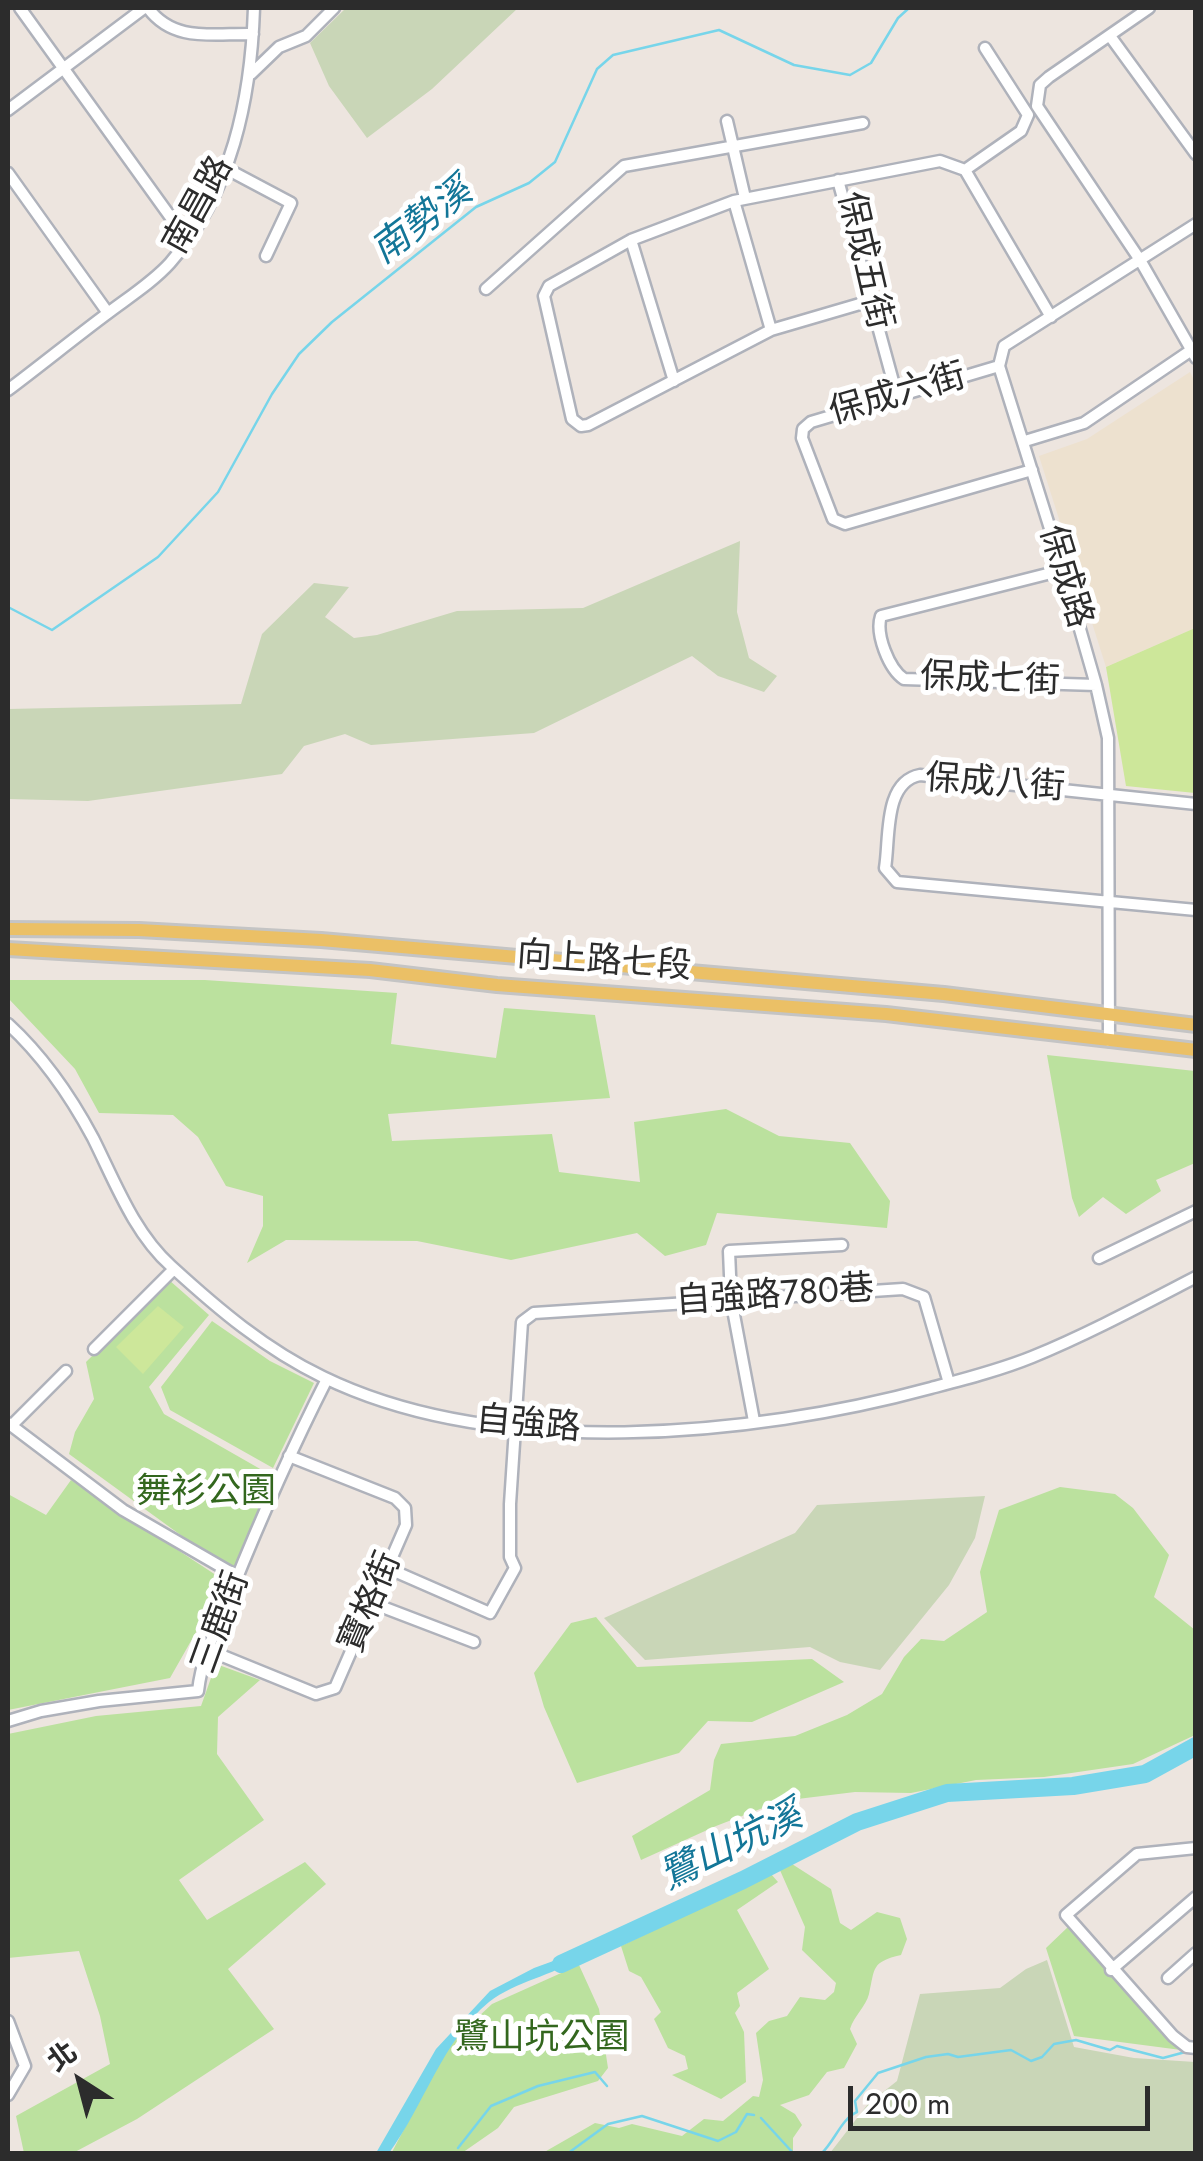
<!DOCTYPE html>
<meta charset="utf-8">
<style>
body{margin:0}
#map{position:relative;width:1203px;height:2161px;overflow:hidden;background:#ede5df;font-family:Jost,"Noto Sans TC",sans-serif}
canvas{display:block}
.frame{position:absolute;inset:0;border:10px solid #2c2c2c;pointer-events:none}
.north{position:absolute;left:30px;top:2031px;width:100px;height:100px;-webkit-text-stroke:8px #fff;paint-order:stroke;rotate:324deg;font-size:28px;font-weight:700;line-height:40px;text-align:center;color:#2c2c2c}
.north::after{content:'';display:block;margin:auto;width:35px;height:45px;background:#2c2c2c;clip-path:polygon(50% 0,100% 100%,50% 72%,0 100%)}
.scale{position:absolute;left:848px;top:2086px;width:302px;height:45px;box-sizing:border-box;border:5px solid #2c2c2c;border-top:0;padding-left:12px;font-size:30px;line-height:35px;white-space:nowrap;color:#2c2c2c;-webkit-text-stroke:8px #fff;paint-order:stroke}
</style>
<div id="map">
<canvas width="1203" height="2161"></canvas>
<div class="frame"></div>
<div class="north">北</div>
<div class="scale">200 m</div>
</div>
<script>
const g = document.querySelector('canvas').getContext('2d');
g.lineJoin = 'round';
function fillPath(path, color) { g.fillStyle = color; g.fill(path, 'evenodd'); }
function strokePath(path, color, width, dash) { g.strokeStyle = color; g.lineWidth = width; g.lineCap = dash ? 'butt' : 'round'; g.setLineDash(dash || []); g.stroke(path); }
function drawText(font, color, halo, rows, align = 'center') {
  g.font = font + ' Jost,"Noto Sans TC",sans-serif'; g.lineWidth = 10; g.setLineDash([]); g.textBaseline = 'middle'; g.strokeStyle = halo; g.fillStyle = color; for (const [text, x, y, turn = 0] of rows) {
    g.save(); g.translate(x, y); g.rotate((+turn || 0) * Math.PI / 180); g.textAlign = isNaN(turn) ? turn : align; if (halo) g.strokeText(text, 0, 0); g.fillText(text, 0, 0); g.restore();
  }
}
fillPath(new Path2D(`
 M 1190,372 L 1196,384 L 1195,628 L 1106,667 L 1039,456 L 1087,439 Z`), '#ede1cf');
fillPath(new Path2D(`
 M 8,980 L 205,980 L 397,993 L 391,1044 L 496,1058 L 504,1008 L 595,1015 L 610,1098 L 388,1114 L 392,1141 L 552,1134 L 559,1172 L 640,1182 L 634,1122 L 726,1109 L 779,1136 L 850,1143 L 890,1201 L 887,1228 L 717,1213 L 706,1245 L 665,1256 L 637,1233 L 511,1260 L 417,1241 L 286,1240 L 247,1263 L 263,1226 L 263,1196 L 226,1186 L 198,1137 L 173,1115 L 99,1113 L 75,1069 L 8,998 Z
 M 1047,1055 L 1195,1071 L 1195,1163 L 1156,1180 L 1161,1191 L 1126,1214 L 1103,1197 L 1079,1217 L 1072,1198 Z
 M 169,1280 L 209,1315 L 149,1387 L 164,1414 L 276,1478 L 237,1576 L 69,1454 L 75,1432 L 94,1399 L 86,1362 Z
 M 212,1321 L 270,1361 L 314,1383 L 273,1468 L 170,1410 L 161,1387 Z
 M 71,1480 L 225,1581 L 170,1678 L 8,1710 L 8,1494 L 46,1515 Z
 M 1060,1487 L 1115,1494 L 1133,1508 L 1169,1555 L 1154,1597 L 1195,1630 L 1195,1735 L 1133,1764 L 1044,1777 L 976,1780 L 911,1793 L 855,1792 L 781,1801 L 716,1826 L 641,1860 L 632,1836 L 710,1790 L 714,1760 L 721,1744 L 795,1736 L 847,1715 L 882,1694 L 904,1657 L 921,1639 L 944,1641 L 987,1612 L 980,1572 L 999,1510 Z
 M 596,1617 L 637,1667 L 812,1659 L 844,1682 L 752,1722 L 708,1721 L 679,1753 L 577,1783 L 544,1707 L 534,1673 L 571,1623 Z
 M 216,1664 L 260,1680 L 218,1717 L 217,1754 L 264,1820 L 179,1880 L 207,1920 L 305,1862 L 326,1884 L 228,1969 L 274,2029 L 137,2119 L 73,2153 L 24,2153 L 16,2116 L 110,2064 L 100,2016 L 79,1951 L 8,1958 L 8,1734 L 96,1716 L 201,1706 Z
 M 792,1864 L 831,1889 L 840,1923 L 851,1930 L 877,1912 L 900,1918 L 907,1939 L 901,1955 C 871,1962 875,1968 869,1994 C 866,2006 854,2016 850,2029 L 857,2044 L 844,2068 L 827,2072 L 809,2095 L 780,2105 L 795,2114 L 802,2125 L 793,2138 L 793,2153 L 541,2154 L 595,2123 L 619,2128 L 632,2124 L 682,2136 L 704,2119 L 723,2121 L 753,2096 L 759,2097 L 763,2080 L 756,2033 L 769,2021 L 787,2016 L 800,1997 L 825,2000 L 834,1992 L 836,1983 L 802,1950 L 805,1927 L 779,1868 Z
 M 771,1874 L 778,1882 L 737,1910 L 769,1969 L 737,1993 L 740,2006 L 735,2013 L 744,2032 L 746,2082 L 721,2099 L 672,2075 L 688,2069 L 685,2056 L 668,2048 L 654,2019 L 661,2012 L 641,1977 L 629,1971 L 621,1946 Z
 M 1069,1926 L 1181,2050 L 1074,2036 L 1046,1948 Z
 M 579,1965 L 599,2009 L 608,2068 L 598,2081 L 514,2107 L 498,2128 L 462,2153 L 391,2154 L 448,2045 L 492,2004 Z`), '#bbe19e');
fillPath(new Path2D(`
 M 346,8 L 518,8 L 432,89 L 367,138 L 329,86 L 310,43 Z
 M 740,541 L 737,612 L 749,658 L 777,676 L 764,692 L 718,676 L 692,656 L 534,733 L 371,745 L 345,734 L 304,746 L 282,774 L 88,801 L 8,799 L 8,709 L 241,704 L 262,634 L 314,583 L 349,587 L 325,617 L 354,638 L 377,635 L 457,611 L 583,608 Z
 M 985,1496 L 975,1538 L 949,1585 L 880,1670 L 840,1662 L 810,1647 L 645,1660 L 604,1618 L 795,1533 L 817,1505 Z
 M 1047,1960 L 1074,2047 L 1134,2058 L 1195,2062 L 1195,2153 L 830,2153 L 868,2104 L 897,2081 L 920,1994 L 1000,1988 L 1026,1969 Z`), '#c9d6b7');
fillPath(new Path2D(`
 M 1195,628 L 1195,793 L 1126,786 L 1106,667 Z
 M 158,1306 L 184,1327 L 143,1374 L 116,1347 Z`), '#cde79a');
fillPath(new Path2D(`
 M 567,1956 L 580,1957 C 553,1976 516,1981 489,2002 C 442,2041 424,2106 389,2153 L 376,2153 L 436,2049 L 490,1991 L 534,1968 Z`), '#77d5ea');
strokePath(new Path2D(`
 M 8,607 L 52,630 L 158,557 L 218,492 L 272,394 L 299,354 L 332,322 L 476,207 L 529,183 L 555,162 L 597,69 L 613,55 L 719,30 L 794,65 L 850,75 L 871,63 L 898,18 L 909,8
 M 761,2118 L 794,2154
 M 458,2148 L 491,2106 L 538,2086 L 595,2072 L 607,2086
 M 567,2154 L 608,2124 L 642,2116 L 718,2141 L 736,2132 L 747,2114 L 754,2115
 M 821,2154 C 835,2141 841,2119 857,2112 L 855,2101 L 878,2073 L 926,2057 L 948,2054 L 958,2057 L 1011,2050 L 1031,2061 L 1042,2057 L 1054,2044 L 1076,2040 L 1110,2050 L 1117,2046 L 1163,2058 L 1189,2051`), '#77d5ea', 2.5);
strokePath(new Path2D(`
 M 561,1964 L 743,1880 L 857,1822 L 947,1793 L 1073,1786 L 1145,1774 L 1196,1746`), '#77d5ea', 18);
const minor = new Path2D(`
 M 20,8 L 187,240
 M 148,8 C 174,43 213,33 253,34
 M 1149,8 L 1049,77 L 1040,85 L 1037,106 L 1140,260 L 1196,358
 M 1110,36 L 1196,154
 M 251,74 L 279,47 L 306,36 L 334,8
 M 8,110 L 144,8
 M 727,121 L 745,198
 M 225,168 L 291,203 L 266,256
 M 965,170 L 1021,131 L 1028,115 L 985,48
 M 8,173 L 108,313
 M 838,180 L 897,396
 M 734,201 L 771,330
 M 631,240 L 674,381
 M 486,289 L 624,166 L 863,123
 M 870,301 L 771,330 L 588,425 L 581,426 L 572,419 L 544,296 L 549,286 L 631,240 L 734,201 L 940,161 L 965,170 L 1051,317
 M 999,366 L 811,422 L 803,429 L 802,438 L 833,519 L 845,524 L 1032,470
 M 8,390 C 40,366 72,340 104,316 C 126,299 152,283 170,263 C 232,192 251,99 254,8
 M 1025,441 L 1084,423 L 1193,349
 M 1063,570 L 881,616 C 875,634 889,669 904,679 L 1096,685
 M 1196,804 L 920,775 C 883,782 890,839 885,868 L 897,882 L 1196,910
 M 8,1024 C 44,1057 70,1095 93,1138 C 115,1182 134,1233 171,1266 C 218,1309 265,1349 323,1377 C 496,1461 751,1437 931,1388 C 965,1379 1000,1370 1032,1357 C 1088,1334 1142,1305 1196,1277
 M 1109,1041 L 1108,738 L 1096,685 L 1063,570 L 999,366 L 1004,346 L 1196,224
 M 1099,1258 L 1196,1211
 M 94,1349 L 174,1269
 M 754,1421 L 731,1299 L 729,1251 L 842,1245
 M 8,1423 L 123,1510 L 237,1576
 M 11,1426 L 66,1371
 M 387,1568 L 490,1613 L 515,1568 L 510,1557 L 510,1504 L 522,1322 L 534,1313 L 903,1289 L 924,1297 L 949,1383
 M 372,1603 L 474,1642
 M 208,1650 L 316,1694 L 335,1688 L 406,1525 L 405,1508 L 395,1498 L 289,1456
 M 8,1721 L 41,1711 L 99,1701 L 198,1691 C 202,1655 219,1623 232,1590 C 261,1518 292,1448 327,1379
 M 1196,1848 L 1137,1854 L 1066,1915 L 1173,2036 L 1187,2047 L 1196,2048
 M 1111,1970 L 1196,1897
 M 1168,1978 L 1196,1953
 M 8,2021 L 25,2066 L 8,2095`);
const major = new Path2D(`
 M 8,929 L 139,930 L 321,940 L 944,994 L 1196,1025
 M 8,949 L 370,970 L 497,985 L 886,1014 L 1196,1050`);
strokePath(minor, '#afb2bb', 15);
strokePath(major, '#c4c4c4', 18);
strokePath(minor, '#fff', 10);
strokePath(major, '#ebc066', 12);
drawText('35px', '#2c2c2c', '#fff', [
 ["南昌路",200,206,-61],
 ["保成五街",863,261,77],
 ["保成六街",898,396,-16],
 ["保成路",1064,577,73],
 ["保成七街",990,681,2],
 ["保成八街",995,785,4],
 ["向上路七段",604,963,4],
 ["自強路780巷",775,1297,-4],
 ["自強路",528,1426,5],
 ["寶格街",372,1603,-67],
 ["三鹿街",222,1623,-70]
]);
drawText('35px', '#33671e', '#fff', [
 ["舞衫公園",206,1494],
 ["鷺山坑公園",542,2040]
]);
drawText('italic 38px', '#137698', '#fff', [
 ["南勢溪",423,223,-37],
 ["鷺山坑溪",732,1848,-26]
]);
</script>
